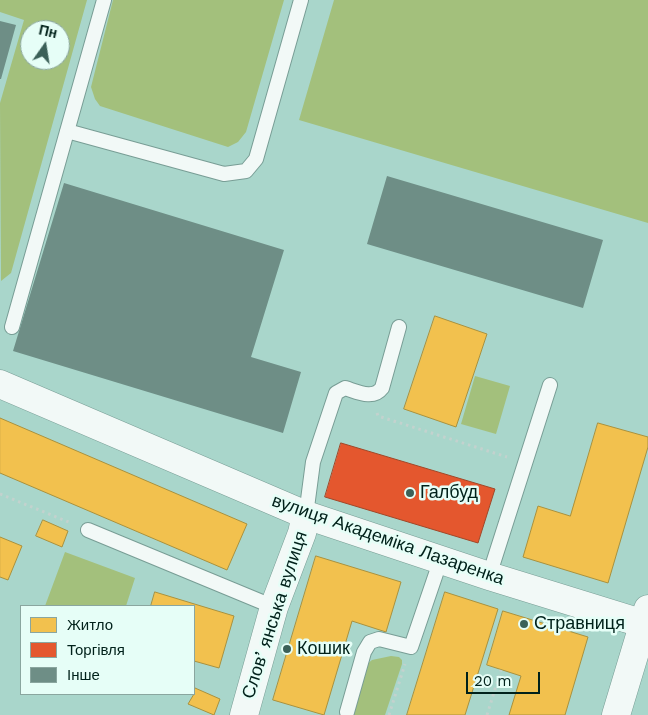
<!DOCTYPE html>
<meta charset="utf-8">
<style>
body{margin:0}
#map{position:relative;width:648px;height:715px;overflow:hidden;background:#a9d6cb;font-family:"Work Sans",sans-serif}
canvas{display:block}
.legend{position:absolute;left:20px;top:605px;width:175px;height:90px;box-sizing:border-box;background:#e6fef7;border:1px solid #8aa69f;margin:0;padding:6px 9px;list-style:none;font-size:15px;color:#00211a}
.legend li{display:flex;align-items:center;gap:10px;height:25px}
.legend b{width:25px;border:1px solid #8aa69f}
.north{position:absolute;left:20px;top:20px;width:50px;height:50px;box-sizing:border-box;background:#e6fef7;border:1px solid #8aa69f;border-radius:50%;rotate:13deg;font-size:14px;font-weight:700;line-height:20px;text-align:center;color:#00211a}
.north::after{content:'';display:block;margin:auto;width:18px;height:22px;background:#3b6058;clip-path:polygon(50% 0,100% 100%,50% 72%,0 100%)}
.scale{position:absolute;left:466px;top:672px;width:74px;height:22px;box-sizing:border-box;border:2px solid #00211a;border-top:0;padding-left:6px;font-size:15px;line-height:18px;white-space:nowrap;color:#00211a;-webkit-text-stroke:4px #e6fef7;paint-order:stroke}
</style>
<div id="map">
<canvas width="648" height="715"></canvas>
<ul class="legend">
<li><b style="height:14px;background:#f2c14e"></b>Житло</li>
<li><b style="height:14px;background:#e4572e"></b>Торгівля</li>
<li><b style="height:14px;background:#6e8e86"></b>Інше</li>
</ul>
<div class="north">Пн</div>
<div class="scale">20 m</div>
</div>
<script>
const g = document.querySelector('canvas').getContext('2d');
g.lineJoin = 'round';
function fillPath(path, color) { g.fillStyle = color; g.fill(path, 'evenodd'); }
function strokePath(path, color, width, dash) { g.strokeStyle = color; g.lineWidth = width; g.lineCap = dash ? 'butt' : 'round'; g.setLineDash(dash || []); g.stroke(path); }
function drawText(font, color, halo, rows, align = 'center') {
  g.font = font + ' "Work Sans",sans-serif'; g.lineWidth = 5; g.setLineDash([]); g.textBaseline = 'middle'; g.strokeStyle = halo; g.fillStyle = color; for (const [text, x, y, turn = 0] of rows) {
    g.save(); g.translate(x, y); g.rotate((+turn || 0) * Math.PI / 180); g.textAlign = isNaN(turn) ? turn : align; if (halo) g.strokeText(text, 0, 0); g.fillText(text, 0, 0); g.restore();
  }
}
fillPath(new Path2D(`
 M 0,0 L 87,0 L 11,273 L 1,281 L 0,103 L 24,20 L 0,12 ZM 30,30 L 60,30 L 60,60 L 30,60 Z
 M 113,0 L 284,0 L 246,132 L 238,142 L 228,147 L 100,106 L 95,99 L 91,87 Z
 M 334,0 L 648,0 L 648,223 L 299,120 Z
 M 475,376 L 510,386 L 496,434 L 461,424 Z
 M 65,552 L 135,578 L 126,606 L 45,606 Z
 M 391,656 L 399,657 L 402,660 L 402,664 L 385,715 L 354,715 L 366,665 L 372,660 Z`), '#a3c07c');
const homes = new Path2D(`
 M 435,316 L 487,334 L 456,427 L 404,409 Z
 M 0,418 L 247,524 L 227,570 L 0,473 Z
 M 598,423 L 648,437 L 648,447 L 608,583 L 523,557 L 538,506 L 570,516 Z
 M 43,520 L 68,531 L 62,547 L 36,536 Z
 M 0,537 L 22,546 L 8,580 L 0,577 Z
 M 316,556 L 401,582 L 386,632 L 352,621 L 324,715 L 273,700 Z
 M 155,592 L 234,616 L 219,668 L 194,661 L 194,606 L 151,606 Z
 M 445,592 L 498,609 L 465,715 L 407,715 Z
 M 503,611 L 588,637 L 565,715 L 509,715 L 521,676 L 487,665 Z
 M 195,688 L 220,699 L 214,715 L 188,704 L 194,694 Z`);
fillPath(homes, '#f2c14e');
strokePath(homes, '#a9913e', 1);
const shops = new Path2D(`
 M 341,443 L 495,489 L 478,543 L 325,497 Z`);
fillPath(shops, '#e4572e');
strokePath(shops, '#a04728', 1);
fillPath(new Path2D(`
 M 0,21 L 16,25 L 1,79 L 0,79 Z
 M 387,176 L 603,240 L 583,308 L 367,244 Z
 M 64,183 L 284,250 L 251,357 L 301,372 L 283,433 L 13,351 Z`), '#6e8e86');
const lane = new Path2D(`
 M 67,131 L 224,174 L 246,171 L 256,159 L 301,0
 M 12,327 L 104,0
 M 306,515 L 313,462 L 336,393 L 345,388 C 358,392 373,400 382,388 L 399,327
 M 88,530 L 274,607
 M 489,576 L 550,385
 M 347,712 L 364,652 L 370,642 L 379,639 L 411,647 L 441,559`);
const street = new Path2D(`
 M 0,384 L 306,515 L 489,576 L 644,624
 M 244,715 L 274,607 L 302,533 L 306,515`);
const primary = new Path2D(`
 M 616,715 L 648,609`);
strokePath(lane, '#789d95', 16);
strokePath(street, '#789d95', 29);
strokePath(primary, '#789d95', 29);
strokePath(new Path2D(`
 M 377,413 L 378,416 L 507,457
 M 0,494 L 71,523
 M 389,715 L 405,664
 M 487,715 L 501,670`), '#c3d2ce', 3, [2.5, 4]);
strokePath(lane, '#f2f9f7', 14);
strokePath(street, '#f2f9f7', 28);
strokePath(primary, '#f2f9f7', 28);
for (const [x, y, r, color] of [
 [410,493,5,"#3b6058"],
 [524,624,5,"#3b6058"],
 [287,649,5,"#3b6058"]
]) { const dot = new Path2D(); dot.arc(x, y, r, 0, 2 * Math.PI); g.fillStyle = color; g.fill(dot); strokePath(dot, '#e6fef7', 2); }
drawText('18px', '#00211a', '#e6fef7', [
 ["Галбуд",420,493],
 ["Стравниця",534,624],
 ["Кошик",297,649]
], 'left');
drawText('18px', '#00211a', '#e6fef7', [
 ["вулиця Академіка Лазаренка",388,540,19],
 ["Словʼянська вулиця",275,615,-72]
]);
</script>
